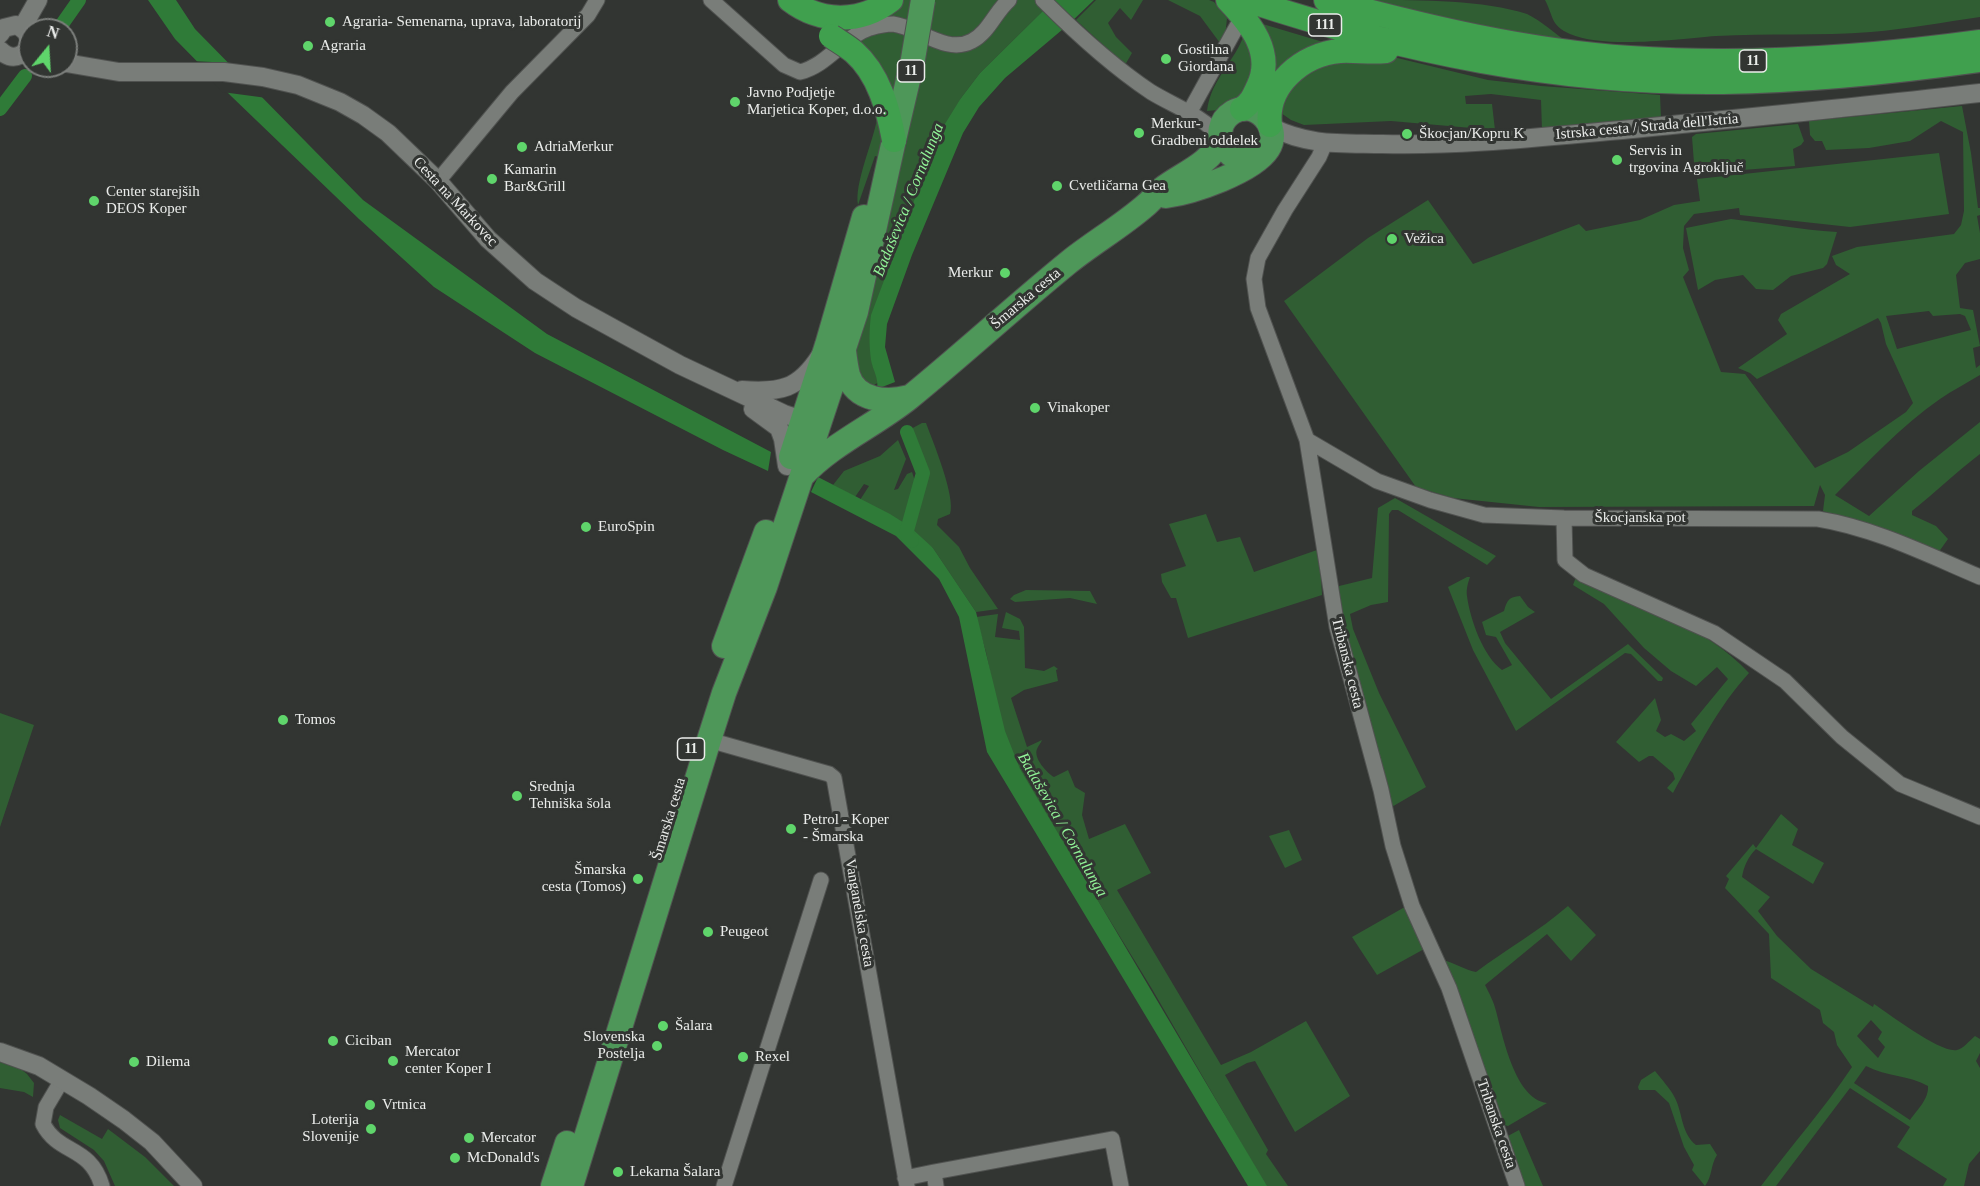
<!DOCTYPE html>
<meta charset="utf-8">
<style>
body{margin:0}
#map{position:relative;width:1980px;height:1186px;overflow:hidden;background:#323532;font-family:"Times New Roman",serif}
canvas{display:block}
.north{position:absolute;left:18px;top:18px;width:60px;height:60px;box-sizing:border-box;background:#323532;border:2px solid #7c7f7c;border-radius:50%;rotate:18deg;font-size:16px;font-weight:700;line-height:24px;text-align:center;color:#ebedeb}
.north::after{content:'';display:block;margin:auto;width:21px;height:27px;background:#5fd56b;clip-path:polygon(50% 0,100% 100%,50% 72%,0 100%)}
</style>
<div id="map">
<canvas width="1980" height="1186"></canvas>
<div class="north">N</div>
</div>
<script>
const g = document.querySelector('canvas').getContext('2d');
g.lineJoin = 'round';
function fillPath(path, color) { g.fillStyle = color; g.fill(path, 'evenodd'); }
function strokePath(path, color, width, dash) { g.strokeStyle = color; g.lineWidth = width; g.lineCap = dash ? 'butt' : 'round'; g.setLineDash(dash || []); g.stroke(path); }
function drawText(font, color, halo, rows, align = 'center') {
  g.font = font + ' "Times New Roman",serif'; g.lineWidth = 6; g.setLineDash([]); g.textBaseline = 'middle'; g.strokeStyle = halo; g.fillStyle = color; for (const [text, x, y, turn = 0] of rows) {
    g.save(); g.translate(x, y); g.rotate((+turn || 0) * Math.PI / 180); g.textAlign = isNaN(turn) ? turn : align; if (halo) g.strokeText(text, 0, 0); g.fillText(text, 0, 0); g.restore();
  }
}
fillPath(new Path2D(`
 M 880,0 L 1054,0 L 980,73 L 961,98 L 872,363 L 879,382 L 869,388 L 861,381 L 853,355 L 889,160 L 875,156 L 858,205 C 854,184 873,142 877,119 C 882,96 842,32 830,9 Z
 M 1096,0 L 1143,0 L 1131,20 L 1120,8 L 1108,23 L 1116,37 L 1132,53 L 1125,65 L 1076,20 Z
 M 1168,0 L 1209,0 L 1214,2 L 1227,18 L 1225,37 L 1220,43 L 1200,16 Z
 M 1374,0 C 1421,0 1484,0 1527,14 C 1542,21 1555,34 1569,43 L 1465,23 Z
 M 1545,0 L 1980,0 L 1980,17 C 1944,22 1908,29 1871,32 C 1820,36 1768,33 1716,36 C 1679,39 1604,49 1570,34 C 1550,25 1554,17 1545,0 Z
 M 1256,22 L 1323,42 L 1307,49 L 1273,79 Z
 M 1245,32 L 1254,50 L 1247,96 L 1218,110 L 1207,111 C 1211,78 1236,61 1245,32 Z
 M 1385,55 L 1488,80 L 1541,86 L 1660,95 L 1661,118 L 1542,130 L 1541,100 L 1491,94 L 1465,96 L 1466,104 L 1492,104 L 1495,130 L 1391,121 L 1304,125 L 1291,120 L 1281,113 L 1284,93 L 1323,60 Z
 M 1962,106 L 1971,153 L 1978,208 L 1980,208 L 1980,215 L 1977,216 L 1980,233 L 1980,259 L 1965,263 L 1956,275 L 1960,308 L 1973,310 L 1980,346 L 1973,348 L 1976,368 L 1980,365 L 1980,375 C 1967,383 1953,390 1940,399 C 1901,426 1868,462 1835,495 L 1869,516 L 1919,471 L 1980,422 L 1980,454 C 1956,472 1935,493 1912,511 L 1912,515 L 1936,526 L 1948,539 L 1938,553 L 1823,511 L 1825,495 L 1820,485 L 1814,506 L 1539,507 L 1453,498 L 1416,487 L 1284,301 L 1368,238 L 1428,200 L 1473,264 L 1579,224 L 1586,231 L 1640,220 L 1674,205 L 1700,201 L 1697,179 L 1939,153 L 1949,214 L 1850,227 L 1740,215 L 1739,208 L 1694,214 L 1684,226 L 1683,248 L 1689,270 L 1683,277 L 1721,372 L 1745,374 L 1815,468 L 1848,452 L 1906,412 L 1913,403 L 1886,344 L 1881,323 L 1878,318 L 1757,379 L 1750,373 L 1738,368 L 1787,334 L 1778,320 L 1781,314 L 1850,274 L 1836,265 L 1832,256 L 1857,247 L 1954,234 L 1961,225 L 1964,211 L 1963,132 L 1941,121 L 1910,141 L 1869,148 L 1826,150 L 1822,141 L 1815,141 L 1810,135 L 1809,121 ZM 1929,311 L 1933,316 L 1960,314 L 1965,316 L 1971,330 L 1897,349 L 1886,316 Z
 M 1798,124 L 1804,141 L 1801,145 L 1793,149 L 1795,166 L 1703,173 L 1702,164 L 1694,163 L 1692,137 L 1696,134 Z
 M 1731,219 C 1767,223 1801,230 1837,232 L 1827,264 L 1823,268 L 1791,276 L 1773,290 L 1756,289 L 1743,275 L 1715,280 L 1698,290 L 1686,228 Z
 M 922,423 L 926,423 C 933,442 956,497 950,514 L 938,519 L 937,525 L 959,547 L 970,568 L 998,609 L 976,612 L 933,548 L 860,500 L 869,486 L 864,484 L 855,497 L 833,485 L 844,471 L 880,456 L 898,440 L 906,459 L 894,490 L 898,489 L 907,474 L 912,472 L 916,484 L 925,484 L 928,480 L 926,469 L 909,430 Z
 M 1395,498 L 1496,556 L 1487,565 L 1398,510 L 1392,510 L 1389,514 L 1388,602 L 1371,605 L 1350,614 L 1353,629 L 1379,693 L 1426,787 L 1390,808 L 1351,668 L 1335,587 L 1372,578 L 1378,508 Z
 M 1206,514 L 1217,542 L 1240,537 L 1254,572 L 1317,550 L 1320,557 L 1322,595 L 1188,638 L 1176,598 L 1171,598 L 1162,582 L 1161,574 L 1186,566 L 1169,524 Z
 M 1467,577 L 1470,577 C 1468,583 1466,589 1467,596 C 1470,619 1483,656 1502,670 L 1512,665 L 1496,637 L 1486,635 L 1482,622 L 1504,611 C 1507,600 1509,597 1520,596 L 1528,607 L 1535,612 L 1500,632 L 1505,643 L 1551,699 L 1628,644 L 1663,678 L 1662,681 L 1658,681 L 1631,654 L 1625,653 L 1516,731 L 1473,650 L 1448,587 Z
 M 1576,577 C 1635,603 1705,625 1749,673 C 1717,708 1696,751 1673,793 L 1667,788 L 1675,779 L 1673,773 L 1653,756 L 1649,756 L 1639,762 L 1616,742 L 1655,698 L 1661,720 L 1656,731 L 1665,737 L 1671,734 L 1684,741 L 1696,731 L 1691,724 L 1728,679 L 1717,667 L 1696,686 L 1671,671 L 1644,648 L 1604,604 L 1573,585 Z
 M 1026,590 L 1090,591 L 1097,604 L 1070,598 L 1015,602 L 1010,599 L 1014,595 Z
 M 1006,612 L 1020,619 L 1024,627 L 1025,668 L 1044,671 L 1054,666 L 1058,669 L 1056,670 L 1058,681 L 1024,690 L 1011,698 L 1027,747 L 1042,740 C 1041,743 1038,746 1037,749 C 1033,758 1047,773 1054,777 L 1068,770 L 1075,787 L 1085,793 L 1082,815 L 1089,839 L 1125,824 L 1151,873 L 1117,890 L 1221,1065 L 1251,1052 L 1306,1021 L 1350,1096 L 1295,1132 L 1255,1061 L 1247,1063 L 1225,1075 L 1268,1150 L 1266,1154 L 1288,1186 L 1266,1186 L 1152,989 L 1024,780 L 1003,734 L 986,652 L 976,617 L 998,614 L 995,637 L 1020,640 L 1019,631 L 1002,628 Z
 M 0,713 L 34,725 L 0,827 Z
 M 1781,814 L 1798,829 L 1792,845 L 1824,863 L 1813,884 L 1756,849 C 1748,857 1744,866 1742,877 L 1770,897 L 1758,911 L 1777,936 L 1811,969 L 1873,1007 L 1874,1004 C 1889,1014 1942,1054 1957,1050 C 1963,1049 1969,1041 1975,1036 L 1980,1039 L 1980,1053 L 1976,1061 L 1980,1068 L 1980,1151 L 1969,1164 L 1964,1186 L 1943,1186 L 1947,1179 L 1897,1147 L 1910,1127 L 1850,1088 L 1776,1186 L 1761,1186 C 1791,1146 1824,1109 1852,1067 L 1837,1045 L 1834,1032 L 1823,1023 L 1820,1010 L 1771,978 L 1769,934 L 1725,888 L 1729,879 L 1726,876 L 1753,844 L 1756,848 ZM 1871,1020 L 1882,1032 L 1878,1039 L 1885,1047 L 1878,1058 L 1857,1036 ZM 1866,1066 C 1887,1077 1909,1075 1928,1086 C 1929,1099 1917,1110 1910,1120 L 1854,1083 Z
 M 1289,830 L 1302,860 L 1285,868 L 1269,836 Z
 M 1568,906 L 1596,935 L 1571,961 L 1547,934 L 1485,985 C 1489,993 1494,1002 1496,1011 C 1503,1037 1515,1099 1547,1103 L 1508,1126 L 1501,1124 L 1442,960 C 1454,962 1464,970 1476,972 C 1507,949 1539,931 1568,906 Z
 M 1403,908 L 1406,908 L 1426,948 L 1377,975 L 1352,937 Z
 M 0,1062 L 22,1070 L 27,1074 L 34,1083 L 33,1097 L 24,1092 L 0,1088 Z
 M 1655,1071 C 1662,1080 1670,1088 1675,1098 C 1683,1114 1681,1133 1696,1145 L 1710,1144 L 1717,1155 C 1710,1166 1713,1175 1705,1186 L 1692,1170 L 1694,1165 L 1684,1147 L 1669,1103 L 1655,1090 L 1639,1090 L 1638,1087 L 1641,1080 Z
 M 60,1115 L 102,1139 L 108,1129 L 145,1157 L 174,1186 L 115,1186 L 104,1161 L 94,1150 L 60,1128 L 58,1120 Z
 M 1519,1130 L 1543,1186 L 1522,1186 L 1506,1137 Z`), '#305e33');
fillPath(new Path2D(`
 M 148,0 L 176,0 L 195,29 L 363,200 L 547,334 L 771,452 L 768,471 L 723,450 L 535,353 L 434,287 L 359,219 L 231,96 L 175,39 Z
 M 1054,0 L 1094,0 L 1069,24 L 1005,78 L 979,107 L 963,133 L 912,255 L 887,324 L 885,347 L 895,382 L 877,389 C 879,378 873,371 871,360 C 869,345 869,331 871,315 L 940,132 L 961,98 L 980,73 Z
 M 818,477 L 890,514 L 909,526 L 933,548 L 976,612 L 1005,731 L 1020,769 L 1267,1186 L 1248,1186 L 987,752 L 959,617 L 939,579 L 896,536 L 811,492 Z`), '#2f7b38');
fillPath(new Path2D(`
 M 192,61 L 232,63 L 267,98 L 222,92 Z`), '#323532');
strokePath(new Path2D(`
 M 58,30 L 79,0
 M 0,109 L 25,76
 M 907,432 L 923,473 L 906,534 L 912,541`), '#2f7b38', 14);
const minor = new Path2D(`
 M 711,0 L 784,65 L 800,72 C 828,65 843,37 870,28 C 877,26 885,24 893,24 C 918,27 946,55 972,41 C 989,32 995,12 1009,0
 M 1043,0 C 1074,31 1115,68 1151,92 C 1174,106 1203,116 1220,137
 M 1189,113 L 1237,26
 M 1325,143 L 1319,157 L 1285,210 L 1258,258 L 1254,279 L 1258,308 L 1307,440 L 1337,627 L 1381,790 L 1393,846 L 1412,906 L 1449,988 L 1517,1186
 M 438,181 L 512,92 L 588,15 L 597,0
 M 1307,440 L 1377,481 L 1430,500 L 1484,515 L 1564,518 L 1818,519 C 1874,528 1928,555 1980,577
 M 1564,518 L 1565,560 L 1584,575 L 1714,633 L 1785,681 L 1842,737 L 1900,784 L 1980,817
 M 709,740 L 829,774 L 834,778 L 907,1186
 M 62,1080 L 46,1107 L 43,1124 C 59,1155 90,1145 102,1186
 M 934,1172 L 1112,1139 L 1121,1186
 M 905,1178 L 934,1172 L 936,1186
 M 724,1186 L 821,880`);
const tertiary = new Path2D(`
 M 22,28 L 38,0
 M 0,34 L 4,28 L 16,25 C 27,30 32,38 27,50 C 18,59 9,59 0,50
 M 66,63 L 119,72 L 224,72 L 263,77 L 298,85 L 340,102 L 363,115 L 388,133 L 438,181 L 488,239 L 535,281 L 576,308 L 680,365 L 784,414 L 803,420
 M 1271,127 C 1309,146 1340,143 1382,144 C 1462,146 1542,137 1622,130 C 1742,118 1861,107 1980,93
 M 742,390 C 780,393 799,389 820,356
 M 753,409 L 779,428 L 783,439 L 787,466
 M 0,1052 L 39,1066 L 89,1096 L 124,1120 L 152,1142 L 193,1186`);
const primary = new Path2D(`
 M 1166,196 C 1193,192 1253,172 1268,149 C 1282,127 1256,99 1233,112 C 1204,130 1230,173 1260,156
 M 844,351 C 845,359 846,367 848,375 C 856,401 887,403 909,397
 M 791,457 L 827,345 L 864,217
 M 802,476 C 833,443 874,426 909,398 C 963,354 1015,306 1069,262 C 1094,242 1122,226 1146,205 C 1152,200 1156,194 1162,189 C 1183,173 1209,165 1221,140
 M 724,646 L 766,532
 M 553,1186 L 567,1143
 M 571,1186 L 709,740 L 724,693 L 765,587 L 856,312 L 894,140`);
const trunk = new Path2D(`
 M 790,0 C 820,23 860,24 891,0
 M 1228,0 C 1250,23 1275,53 1258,87 C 1254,96 1251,103 1242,109
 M 1247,0 C 1401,51 1559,84 1723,82 C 1809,81 1894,72 1980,60
 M 1326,0 C 1426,27 1526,51 1630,58 C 1747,66 1864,58 1980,42
 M 1270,125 C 1265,85 1303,54 1340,51 C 1355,50 1371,53 1386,51`);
strokePath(minor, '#505250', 17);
strokePath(tertiary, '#505250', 20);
strokePath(primary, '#505250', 26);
strokePath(trunk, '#505250', 26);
strokePath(minor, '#797d79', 15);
strokePath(tertiary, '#797d79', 18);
strokePath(primary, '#4e9759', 24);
strokePath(trunk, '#40a04e', 24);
const primaryBridge = new Path2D(`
 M 894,140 L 913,59 L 923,0`);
const trunkBridge = new Path2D(`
 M 831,36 C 838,41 847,46 854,52 C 879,74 888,109 894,140`);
strokePath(primaryBridge, '#505250', 26, []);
strokePath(trunkBridge, '#505250', 26, []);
strokePath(primaryBridge, '#4e9759', 24);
strokePath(trunkBridge, '#40a04e', 24);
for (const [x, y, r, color] of [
 [330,22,6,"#5fd56b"],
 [308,46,6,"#5fd56b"],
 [1166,59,6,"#5fd56b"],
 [735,102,6,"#5fd56b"],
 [1139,133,6,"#5fd56b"],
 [1407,134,6,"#5fd56b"],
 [522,147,6,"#5fd56b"],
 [1617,160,6,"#5fd56b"],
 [492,179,6,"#5fd56b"],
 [1057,186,6,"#5fd56b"],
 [94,201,6,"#5fd56b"],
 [1392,239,6,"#5fd56b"],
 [1005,273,6,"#5fd56b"],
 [1035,408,6,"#5fd56b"],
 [586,527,6,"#5fd56b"],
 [283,720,6,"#5fd56b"],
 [517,796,6,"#5fd56b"],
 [791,829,6,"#5fd56b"],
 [638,879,6,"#5fd56b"],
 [708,932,6,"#5fd56b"],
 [663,1026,6,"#5fd56b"],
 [333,1041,6,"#5fd56b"],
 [657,1046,6,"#5fd56b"],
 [743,1057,6,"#5fd56b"],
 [393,1061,6,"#5fd56b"],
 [134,1062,6,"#5fd56b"],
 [370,1105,6,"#5fd56b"],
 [371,1129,6,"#5fd56b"],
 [469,1138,6,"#5fd56b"],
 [455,1158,6,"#5fd56b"],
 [618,1172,6,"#5fd56b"]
]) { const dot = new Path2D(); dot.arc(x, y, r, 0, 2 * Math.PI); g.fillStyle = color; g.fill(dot); strokePath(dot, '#323532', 2); }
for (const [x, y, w] of [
 [1325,25,33],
 [1753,61,27],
 [911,71,27],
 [691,749,27]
]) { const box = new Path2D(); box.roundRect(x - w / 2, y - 11, w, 22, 4.5); g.fillStyle = '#323532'; g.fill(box); strokePath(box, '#ebedeb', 1.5); }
drawText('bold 14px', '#ebedeb', null, [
 ["111",1325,25],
 ["11",1753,61],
 ["11",911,71],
 ["11",691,749]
]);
drawText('15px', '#ebedeb', '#323532', [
 ["Agraria- Semenarna, uprava, laboratorij",342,22],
 ["Agraria",320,46],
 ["Gostilna",1178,50],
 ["Giordana",1178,67],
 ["Javno Podjetje",747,93],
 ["Marjetica Koper, d.o.o.",747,110],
 ["Merkur-",1151,124],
 ["Gradbeni oddelek",1151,141],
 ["Škocjan/Kopru K",1419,134],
 ["AdriaMerkur",534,147],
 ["Servis in",1629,151],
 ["trgovina Agroključ",1629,168],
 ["Kamarin",504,170],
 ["Bar&Grill",504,187],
 ["Cvetličarna Gea",1069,186],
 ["Center starejših",106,192],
 ["DEOS Koper",106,209],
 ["Vežica",1404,239],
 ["Merkur",993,273,"right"],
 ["Vinakoper",1047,408],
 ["EuroSpin",598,527],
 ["Tomos",295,720],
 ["Srednja",529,787],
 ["Tehniška šola",529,804],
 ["Petrol - Koper",803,820],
 ["- Šmarska",803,837],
 ["Šmarska",626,870,"right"],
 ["cesta (Tomos)",626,887,"right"],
 ["Peugeot",720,932],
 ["Šalara",675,1026],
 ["Slovenska",645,1037,"right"],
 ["Postelja",645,1054,"right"],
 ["Ciciban",345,1041],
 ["Mercator",405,1052],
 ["center Koper I",405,1069],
 ["Rexel",755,1057],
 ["Dilema",146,1062],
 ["Vrtnica",382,1105],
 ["Loterija",359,1120,"right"],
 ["Slovenije",359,1137,"right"],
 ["Mercator",481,1138],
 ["McDonald's",467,1158],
 ["Lekarna Šalara",630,1172]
], 'left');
drawText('15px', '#ebedeb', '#323532', [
 ["Istrska cesta / Strada dell'Istria",1647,127,-5],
 ["Cesta na Markovec",455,202,47],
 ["Šmarska cesta",1026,299,-40],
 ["Škocjanska pot",1640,518],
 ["Tribanska cesta",1347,663,76],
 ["Šmarska cesta",669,819,-73],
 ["Vanganelska cesta",859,913,80],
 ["Tribanska cesta",1496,1124,71]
]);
drawText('italic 16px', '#91f397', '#323532', [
 ["Badaševica / Cornalunga",909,200,-68],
 ["Badaševica / Cornalunga",1062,825,60]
]);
</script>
